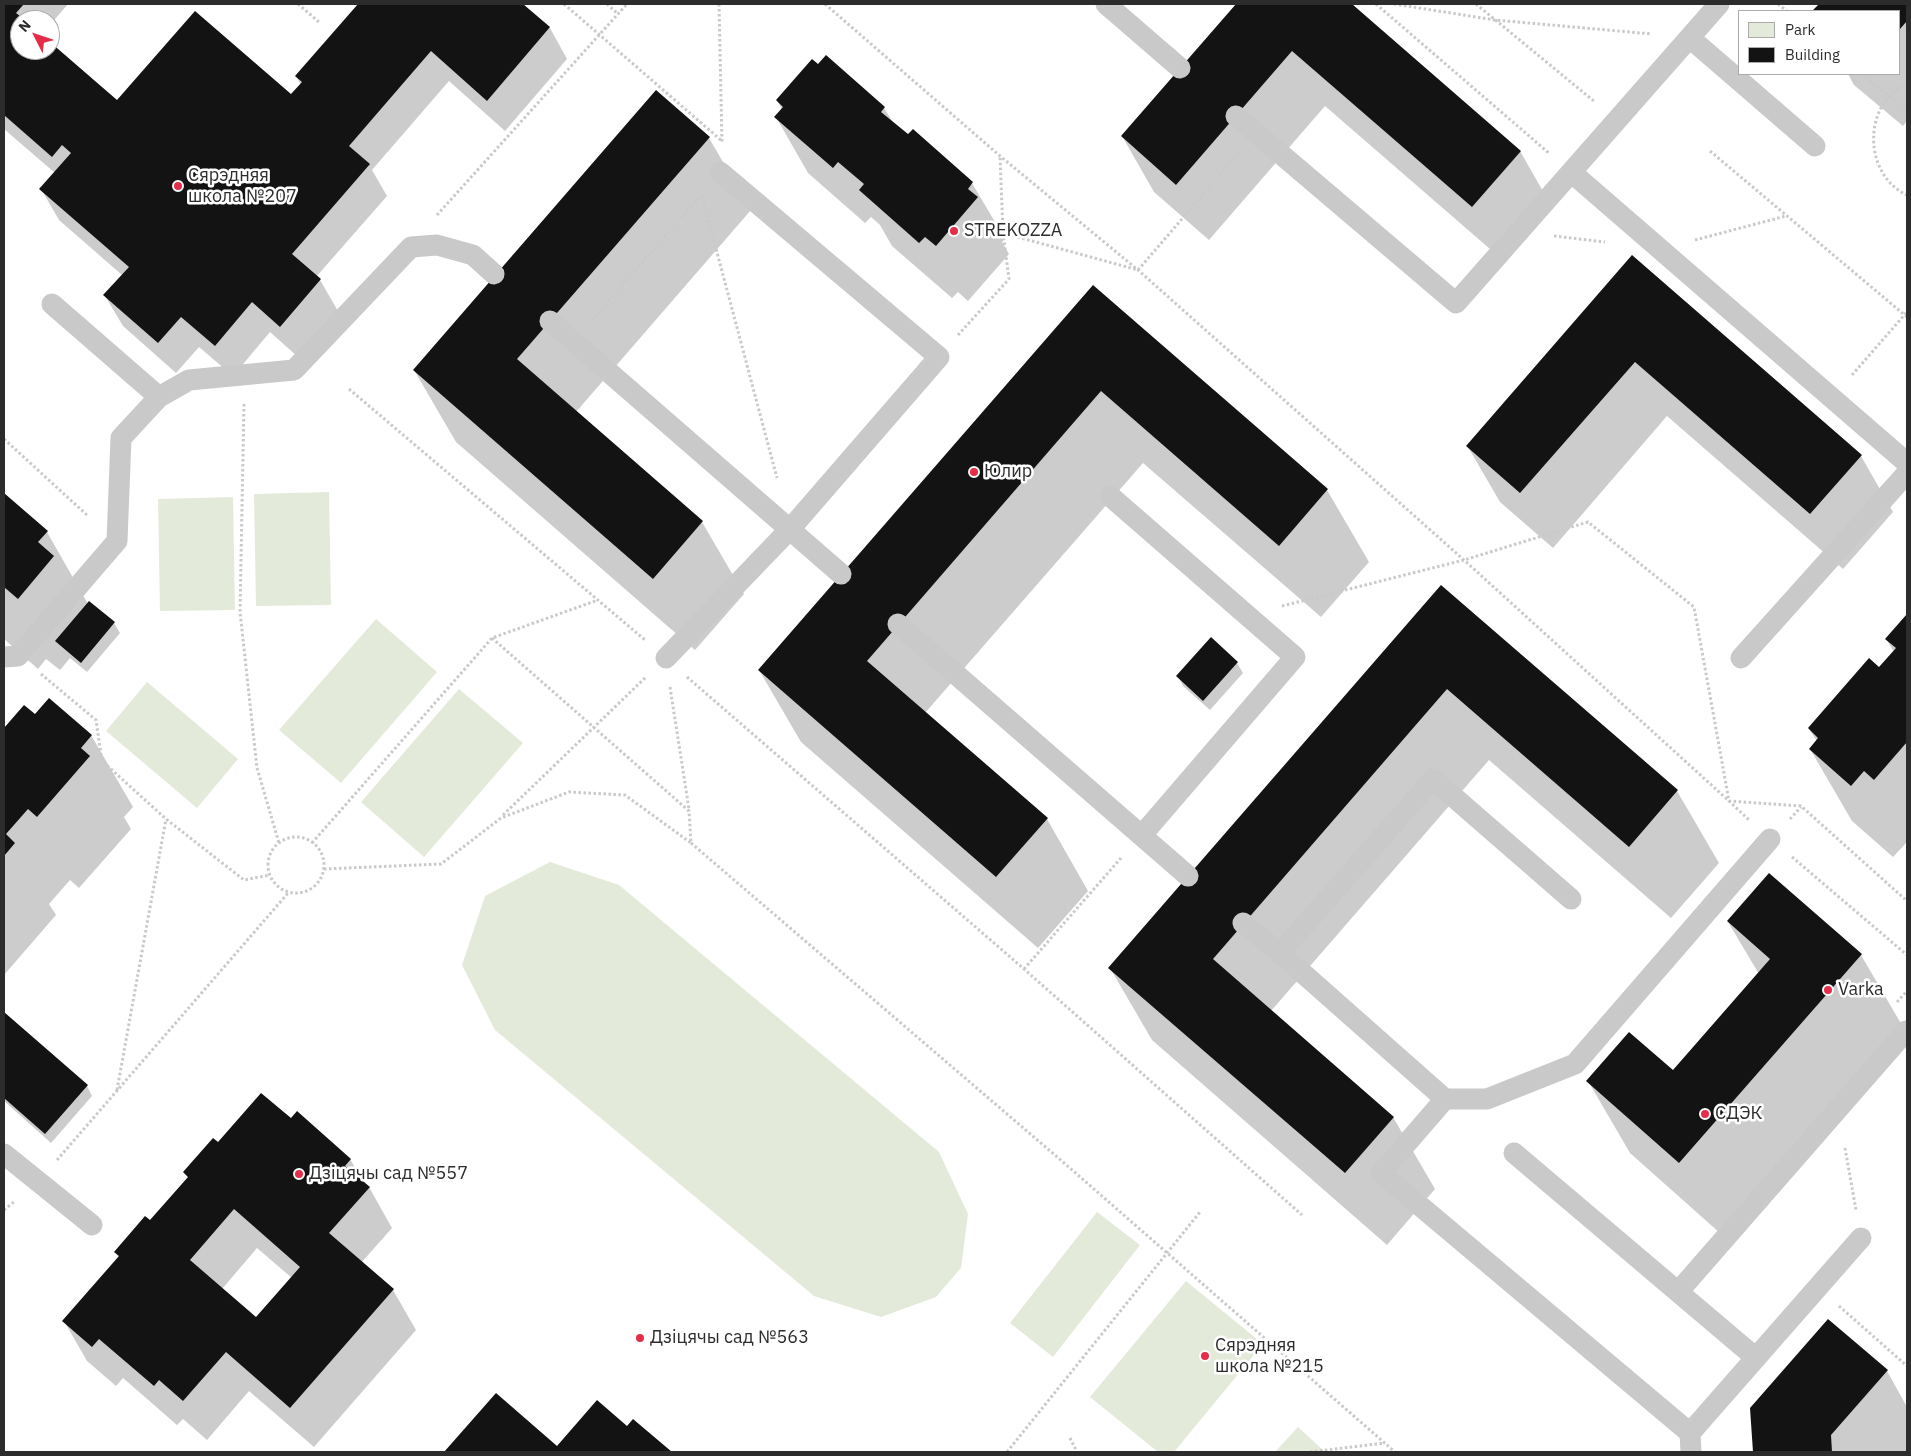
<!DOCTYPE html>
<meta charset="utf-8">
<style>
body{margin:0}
#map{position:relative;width:1911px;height:1456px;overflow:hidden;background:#fff;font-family:"IBM Plex Sans",sans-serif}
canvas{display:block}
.frame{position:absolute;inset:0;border:5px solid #2c2c2c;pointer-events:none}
.legend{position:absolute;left:1738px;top:10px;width:162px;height:65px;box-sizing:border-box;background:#fff;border:1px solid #ababab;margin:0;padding:6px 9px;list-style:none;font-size:15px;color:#2c2c2c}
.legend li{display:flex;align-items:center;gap:10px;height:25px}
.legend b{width:25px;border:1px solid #ababab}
.north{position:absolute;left:10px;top:10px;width:50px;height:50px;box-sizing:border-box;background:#fff;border:1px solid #ababab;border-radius:50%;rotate:311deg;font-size:14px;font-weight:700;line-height:20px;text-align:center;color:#2c2c2c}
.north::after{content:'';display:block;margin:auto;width:18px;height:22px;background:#e52c49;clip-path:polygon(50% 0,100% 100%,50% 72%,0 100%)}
</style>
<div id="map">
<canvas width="1911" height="1456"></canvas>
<div class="frame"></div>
<ul class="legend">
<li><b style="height:14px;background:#e4ead9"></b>Park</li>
<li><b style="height:14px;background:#131313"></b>Building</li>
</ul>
<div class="north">N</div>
</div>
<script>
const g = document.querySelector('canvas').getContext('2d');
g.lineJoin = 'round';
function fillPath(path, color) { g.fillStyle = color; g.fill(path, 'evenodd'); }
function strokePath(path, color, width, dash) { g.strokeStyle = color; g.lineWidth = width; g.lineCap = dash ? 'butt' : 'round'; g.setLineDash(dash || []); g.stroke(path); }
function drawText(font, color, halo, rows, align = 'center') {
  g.font = font + ' "IBM Plex Sans",sans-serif'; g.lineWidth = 5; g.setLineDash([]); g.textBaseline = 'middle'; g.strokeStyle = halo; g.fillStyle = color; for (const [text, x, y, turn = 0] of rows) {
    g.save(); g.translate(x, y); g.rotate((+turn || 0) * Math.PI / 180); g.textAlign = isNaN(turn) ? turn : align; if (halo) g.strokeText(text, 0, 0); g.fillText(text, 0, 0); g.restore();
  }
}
fillPath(new Path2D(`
 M 329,492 L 331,605 L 256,606 L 254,494 Z
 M 233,497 L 235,610 L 160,611 L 158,499 Z
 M 376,619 L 437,672 L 341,783 L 279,730 Z
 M 147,682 L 238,759 L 197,808 L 106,731 Z
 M 459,689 L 523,743 L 424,857 L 361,802 Z
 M 550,862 L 619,885 L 939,1152 L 968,1214 L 961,1268 L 936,1297 L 881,1317 L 814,1296 L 495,1030 L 462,965 L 485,896 Z
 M 1097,1212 L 1140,1245 L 1053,1357 L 1010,1323 Z
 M 1186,1281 L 1263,1344 L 1174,1452 L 1158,1452 L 1090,1397 Z
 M 1298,1427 L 1325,1452 L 1275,1452 Z`), '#e4ead9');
fillPath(new Path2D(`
 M 4,4 L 68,4 L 50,25 L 50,20 L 20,20 L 20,50 L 50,50 L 50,43 L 118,102 L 291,96 L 301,85 L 296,76 L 359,4 L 522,4 L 550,28 L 567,59 L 505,131 L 449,81 L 372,170 L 387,196 L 316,277 L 320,280 L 338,311 L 298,357 L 270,332 L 233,376 L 199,347 L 176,373 L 123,326 L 105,296 L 122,275 L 59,220 L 41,189 L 55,173 L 4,129 Z
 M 1238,4 L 1350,4 L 1520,151 L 1552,207 L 1505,262 L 1325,106 L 1209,240 L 1154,192 L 1122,136 Z
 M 1820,4 L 1907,4 L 1907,121 L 1903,126 L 1854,85 L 1848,74 L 1900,74 L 1900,11 L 1814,11 Z
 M 826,57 L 884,108 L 894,124 L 908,136 L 913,131 L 972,183 L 1005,239 L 1002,242 L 1009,254 L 968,301 L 958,292 L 952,298 L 892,246 L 880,225 L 871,217 L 865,223 L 808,173 L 776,117 L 782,109 L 777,101 L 818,65 Z
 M 709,138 L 751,210 L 576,412 L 702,522 L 744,594 L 695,650 L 456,442 L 414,370 Z
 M 1632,257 L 1861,456 L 1893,512 L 1843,569 L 1667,416 L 1553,548 L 1500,502 L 1468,447 Z
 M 1093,286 L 1327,490 L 1369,562 L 1321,617 L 1143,463 L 925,713 L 1047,819 L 1088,891 L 1038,948 L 801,742 L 759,670 Z
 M 4,495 L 47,532 L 88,604 L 89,602 L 114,623 L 120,633 L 87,672 L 70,658 L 60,670 L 46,659 L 38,669 L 4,639 Z
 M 1441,586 L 1677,791 L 1719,863 L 1671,918 L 1489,760 L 1271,1011 L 1393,1117 L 1435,1189 L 1387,1245 L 1152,1040 L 1110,968 Z
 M 1907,616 L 1907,844 L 1906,843 L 1893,857 L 1852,821 L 1810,749 L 1817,741 L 1809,729 L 1880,669 L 1894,652 L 1886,639 Z
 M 1211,639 L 1237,663 L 1243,673 L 1210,710 L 1183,686 L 1178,676 Z
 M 24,707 L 35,715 L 91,735 L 133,807 L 124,817 L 131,829 L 79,888 L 70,880 L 49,904 L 56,915 L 4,975 L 4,730 Z
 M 1728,922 L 1861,955 L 1903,1027 L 1721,1234 L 1630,1153 L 1588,1081 L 1673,1072 L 1759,974 Z
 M 4,1013 L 87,1086 L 92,1096 L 51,1143 L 4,1101 Z
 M 291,1120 L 350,1159 L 365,1184 L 369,1187 L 392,1228 L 361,1263 L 393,1290 L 416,1330 L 314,1447 L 249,1391 L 207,1440 L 183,1419 L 177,1425 L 123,1378 L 116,1386 L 87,1361 L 64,1321 L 119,1258 L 115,1252 L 150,1222 L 188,1178 L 185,1172 L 218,1144 ZM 257,1248 L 292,1278 L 256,1319 L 222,1289 Z
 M 1887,1371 L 1907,1407 L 1907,1452 L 1754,1452 L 1751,1409 Z
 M 496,1395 L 557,1448 L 627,1428 L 633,1420 L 670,1452 L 446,1452 Z`), '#0003');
fillPath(new Path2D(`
 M 4,4 L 24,4 L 16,13 L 25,20 L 20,20 L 20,50 L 50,50 L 50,42 L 117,100 L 195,11 L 291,94 L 302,82 L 295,76 L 358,4 L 523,4 L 550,27 L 487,101 L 431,51 L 349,146 L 370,164 L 292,254 L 321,279 L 280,327 L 252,302 L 215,346 L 181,317 L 158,343 L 103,295 L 129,267 L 39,189 L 71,153 L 62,145 L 52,157 L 4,115 Z
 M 1236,4 L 1352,4 L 1521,151 L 1472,207 L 1292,51 L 1176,185 L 1121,136 Z
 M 1819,4 L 1907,4 L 1907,21 L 1900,29 L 1900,11 L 1812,11 Z
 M 826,55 L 885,107 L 881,112 L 908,134 L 913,129 L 973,182 L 968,189 L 978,197 L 936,246 L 925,237 L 919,243 L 859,190 L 864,184 L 838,162 L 833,168 L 774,117 L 783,107 L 776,100 L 812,59 L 818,64 Z
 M 656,90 L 710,137 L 517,359 L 703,521 L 653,579 L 413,370 Z
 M 1632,255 L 1862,455 L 1810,514 L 1635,362 L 1520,493 L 1466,446 Z
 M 1093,285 L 1328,489 L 1279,546 L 1101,391 L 867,661 L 1048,818 L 996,877 L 758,670 Z
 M 4,493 L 48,531 L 38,542 L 54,556 L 18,599 L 4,587 Z
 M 1441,585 L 1678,790 L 1629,847 L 1447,689 L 1213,959 L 1394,1117 L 1345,1173 L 1108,968 Z
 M 89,601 L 115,622 L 81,663 L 55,641 Z
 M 1907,614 L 1907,742 L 1874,780 L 1864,771 L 1851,786 L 1809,749 L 1818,738 L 1808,728 L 1869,658 L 1879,667 L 1896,648 L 1885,639 Z
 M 1211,637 L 1238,662 L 1203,701 L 1176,676 Z
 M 49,698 L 92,735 L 81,748 L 90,756 L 37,817 L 28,809 L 6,834 L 15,843 L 4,856 L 4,728 L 24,705 L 35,714 Z
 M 1769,873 L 1862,954 L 1679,1163 L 1586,1081 L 1629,1032 L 1673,1070 L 1770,959 L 1727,921 Z
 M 4,1012 L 88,1085 L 45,1134 L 4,1098 Z
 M 261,1093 L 291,1118 L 297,1111 L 351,1159 L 345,1166 L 370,1187 L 329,1233 L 394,1289 L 290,1408 L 226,1352 L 183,1401 L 159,1380 L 154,1386 L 99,1339 L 92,1347 L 62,1321 L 119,1256 L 114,1252 L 145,1216 L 150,1220 L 188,1177 L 183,1172 L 213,1138 L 218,1142 ZM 234,1209 L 300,1267 L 256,1317 L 190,1260 Z
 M 1828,1319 L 1888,1370 L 1831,1435 L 1832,1452 L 1753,1452 L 1750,1408 Z
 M 496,1393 L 557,1446 L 597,1400 L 627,1426 L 633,1419 L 672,1452 L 444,1452 Z`), '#131313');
strokePath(new Path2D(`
 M 298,4 L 319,22
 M 564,4 L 722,141
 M 607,4 L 618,14
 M 719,4 L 722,143
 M 825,4 L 1000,156 L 1138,270 L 1464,560 L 1729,801 L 1801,806 L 1907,901
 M 1376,4 L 1550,154
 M 1394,4 L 1495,20 L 1652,34
 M 1476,4 L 1595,102
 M 1778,4 L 1787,11
 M 1900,51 L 1907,48
 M 1862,74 L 1907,111
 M 1907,84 C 1862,103 1863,175 1907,195
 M 1710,151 L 1907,317
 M 702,196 L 777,478
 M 437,215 L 627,4
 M 1003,233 L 1138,270 L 1238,154
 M 1554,236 L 1605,242
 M 1695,240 L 1786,216
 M 592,320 L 701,195
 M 958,335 L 1009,279 L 1003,233 L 1000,156
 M 1852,375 L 1907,312
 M 349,389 L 645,640
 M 244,404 L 240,612 L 257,768 L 279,843
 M 4,439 L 88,516
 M 1282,606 L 1464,560 L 1588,522 L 1694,607 L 1729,801 L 1749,820
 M 41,674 L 96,720 L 102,761 L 166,819 L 244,880 L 270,875
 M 687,677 L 1024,969 L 1302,1215
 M 670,687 L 689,809
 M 503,815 L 646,677
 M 1790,819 L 1801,807
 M268 865a28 28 0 1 1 56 0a28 28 0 1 1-56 0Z
 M 312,843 L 492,638 L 598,600
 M 691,843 L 1063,1162 L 1395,1452
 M 1792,857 L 1907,955
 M 324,869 L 441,864 L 501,818 L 569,792 L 625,795 L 691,843 L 689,811 L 492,638
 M 1024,969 L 1121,858
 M 1897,1002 L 1907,991
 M 117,1090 L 166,819
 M 1845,1148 L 1856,1210
 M 57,1160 L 289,892
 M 4,1210 L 15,1201
 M 1839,1306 L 1907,1366
 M 1070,1438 L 1077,1452
 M 1007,1452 L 1200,1212
 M 1310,1452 L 1385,1443`), '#c9c9c9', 3, [2.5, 2.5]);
strokePath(new Path2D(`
 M 1106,4 L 1180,68
 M 1690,38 L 1815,146
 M 1236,116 L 1456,303 L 1719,4
 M 1571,172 L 1907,463
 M 52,304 L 159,397
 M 550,321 L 841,574
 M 1110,496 L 1295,657 L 1142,835
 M 898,624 L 1188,876
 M 4,657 L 18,656 L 117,541 L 121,438 L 159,397 L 189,380 L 294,370 L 411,247 L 437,245 L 473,255 L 494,274
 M 666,658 L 790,529 L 939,357 L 720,172
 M 1741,658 L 1907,473
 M 1243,923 L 1280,953 L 1445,1099 L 1487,1099 L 1575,1064 L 1770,839
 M 1280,953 L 1433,779 L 1571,899
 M 1445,1099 L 1381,1173 L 1690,1433
 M 1514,1153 L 1756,1358
 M 4,1154 L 92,1225
 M 1678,1292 L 1906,1031
 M 1691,1452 L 1690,1433 L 1861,1238`), '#c9c9c9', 21);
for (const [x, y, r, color] of [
 [178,186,5,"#e52c49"],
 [954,231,5,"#e52c49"],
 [974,472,5,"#e52c49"],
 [1828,990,5,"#e52c49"],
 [1705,1114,5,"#e52c49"],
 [299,1174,5,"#e52c49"],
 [640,1338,5,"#e52c49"],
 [1205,1356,5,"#e52c49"]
]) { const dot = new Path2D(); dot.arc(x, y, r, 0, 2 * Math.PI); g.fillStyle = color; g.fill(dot); strokePath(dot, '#fff', 2); }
drawText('18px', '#2c2c2c', '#fff', [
 ["Сярэдняя",188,176],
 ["школа №207",188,197],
 ["STREKOZZA",964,231],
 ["Юлир",984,472],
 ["Varka",1838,990],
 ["СДЭК",1715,1114],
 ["Дзіцячы сад №557",309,1174],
 ["Дзіцячы сад №563",650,1338],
 ["Сярэдняя",1215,1346],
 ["школа №215",1215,1367]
], 'left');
</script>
